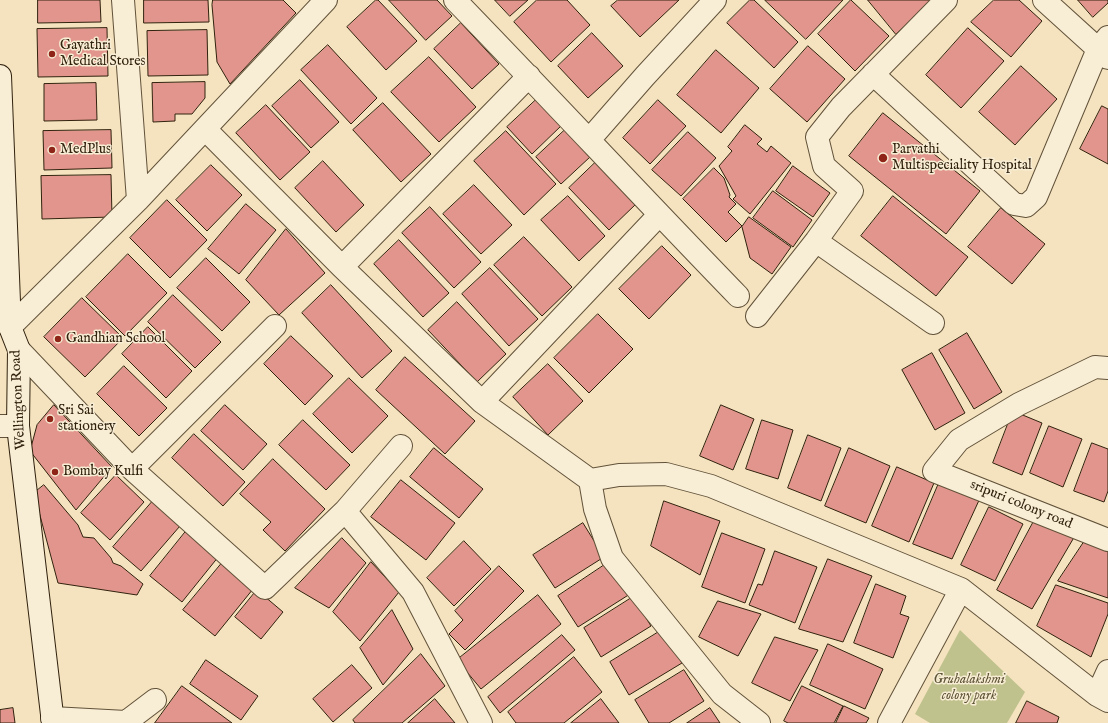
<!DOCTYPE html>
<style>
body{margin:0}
canvas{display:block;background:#f4e3be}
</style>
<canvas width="1108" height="723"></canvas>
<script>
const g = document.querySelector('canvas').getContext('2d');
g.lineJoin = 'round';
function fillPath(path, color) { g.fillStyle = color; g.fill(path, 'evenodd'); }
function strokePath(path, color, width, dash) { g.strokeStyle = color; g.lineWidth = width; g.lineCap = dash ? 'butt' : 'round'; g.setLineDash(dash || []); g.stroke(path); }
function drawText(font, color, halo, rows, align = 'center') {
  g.font = font + ' "IM FELL English",serif'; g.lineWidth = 3; g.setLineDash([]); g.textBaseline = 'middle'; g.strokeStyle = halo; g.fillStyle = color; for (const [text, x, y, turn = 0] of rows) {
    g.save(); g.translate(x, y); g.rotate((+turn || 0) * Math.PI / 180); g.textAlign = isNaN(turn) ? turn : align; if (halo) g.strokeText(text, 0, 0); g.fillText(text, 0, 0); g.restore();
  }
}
fillPath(new Path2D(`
 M 960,630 L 1025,692 L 1007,723 L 930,723 L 915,714 Z`), '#c0c28e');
const building = new Path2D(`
 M 38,0 L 100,0 L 101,22 L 38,23 Z
 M 144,0 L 208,0 L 209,22 L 144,23 Z
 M 213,0 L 283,0 L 296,13 L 230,84 L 217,62 L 212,5 Z
 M 376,0 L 378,0 L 417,41 L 386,70 L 347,27 Z
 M 389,0 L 437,0 L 452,16 L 426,40 Z
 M 495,0 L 528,0 L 510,16 Z
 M 537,0 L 567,0 L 590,25 L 551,62 L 514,22 Z
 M 618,0 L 679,0 L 640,37 L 611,6 Z
 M 750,0 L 754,0 L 798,42 L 774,68 L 727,23 Z
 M 765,0 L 843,0 L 806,39 Z
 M 851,0 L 889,36 L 855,71 L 818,34 Z
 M 868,0 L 935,0 L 896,34 Z
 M 994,0 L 1019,0 L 1042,21 L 1011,57 L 971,22 Z
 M 1078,0 L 1108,0 L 1108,3 L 1093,17 Z
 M 461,23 L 499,64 L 472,89 L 434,49 Z
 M 107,28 L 108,76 L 38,77 L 37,29 Z
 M 968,28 L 1004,61 L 961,108 L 926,75 Z
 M 207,30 L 208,75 L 148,76 L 147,31 Z
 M 592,33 L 623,66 L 588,98 L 558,66 Z
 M 328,45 L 377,98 L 351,124 L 301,70 Z
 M 808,46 L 845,79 L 807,122 L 770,89 Z
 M 716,50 L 759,88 L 721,133 L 677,95 Z
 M 429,57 L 476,107 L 439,142 L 391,92 Z
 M 1021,66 L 1057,99 L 1015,145 L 979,112 Z
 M 300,80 L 339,122 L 311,148 L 272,106 Z
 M 205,82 L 205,98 L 192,114 L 175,114 L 175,121 L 153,122 L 152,83 Z
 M 96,83 L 97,120 L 44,121 L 44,84 Z
 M 537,99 L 562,125 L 532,154 L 507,127 Z
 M 658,100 L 686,126 L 650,164 L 623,138 Z
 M 383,103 L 431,154 L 401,182 L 353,130 Z
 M 266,105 L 310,152 L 280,180 L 236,133 Z
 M 1102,106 L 1108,109 L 1108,164 L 1080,149 Z
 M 883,113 L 980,191 L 946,234 L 849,156 Z
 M 745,125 L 762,139 L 757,144 L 767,152 L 771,146 L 791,163 L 750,214 L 733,199 L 736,196 L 719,166 L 732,151 L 728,147 Z
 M 111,130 L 112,168 L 44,170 L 43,131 Z
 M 565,130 L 590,157 L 561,184 L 536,157 Z
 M 506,131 L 556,184 L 524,215 L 474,161 Z
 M 688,132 L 716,158 L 681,196 L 652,170 Z
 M 323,161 L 364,205 L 336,232 L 295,188 Z
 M 596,162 L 636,204 L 609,230 L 569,188 Z
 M 211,165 L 242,195 L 207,231 L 176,200 Z
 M 793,166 L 830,193 L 813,217 L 776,191 Z
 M 714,168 L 724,178 L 730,195 L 729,197 L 736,204 L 728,212 L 742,226 L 726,242 L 683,199 Z
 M 111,175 L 112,217 L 42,219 L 41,176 Z
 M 474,185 L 512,225 L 481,254 L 443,214 Z
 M 773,191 L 812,220 L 793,247 L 753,218 Z
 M 568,196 L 605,236 L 579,261 L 541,220 Z
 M 893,196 L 968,257 L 936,296 L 861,236 Z
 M 167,200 L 207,240 L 170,278 L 130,238 Z
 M 246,204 L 276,230 L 239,274 L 208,249 Z
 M 430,207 L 481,262 L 454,288 L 402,233 Z
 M 1001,208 L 1045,244 L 1012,284 L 968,247 Z
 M 749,217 L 791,247 L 772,274 L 750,258 L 742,227 Z
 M 286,229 L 325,273 L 279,315 L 246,280 Z
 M 524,237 L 572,287 L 542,316 L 494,265 Z
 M 399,240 L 449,293 L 423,317 L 374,264 Z
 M 662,246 L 691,275 L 649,319 L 619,289 Z
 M 128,254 L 167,293 L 125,336 L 86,297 Z
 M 206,258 L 250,302 L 222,331 L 177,288 Z
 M 490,268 L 538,319 L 509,346 L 462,294 Z
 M 331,285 L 392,351 L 362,378 L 302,313 Z
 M 173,295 L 221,342 L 195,368 L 148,322 Z
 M 82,298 L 123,338 L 85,377 L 44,337 Z
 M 457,302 L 506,354 L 477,382 L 428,330 Z
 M 598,314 L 633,349 L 589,393 L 554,358 Z
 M 148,327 L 192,371 L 166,398 L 122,354 Z
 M 967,333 L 1002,392 L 974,409 L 939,350 Z
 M 291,336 L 333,376 L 305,405 L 264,364 Z
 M 932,353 L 965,413 L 935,430 L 902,370 Z
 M 405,357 L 475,421 L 445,454 L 376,390 Z
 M 548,364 L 583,401 L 548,435 L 513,397 Z
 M 124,366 L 167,408 L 139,436 L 97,394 Z
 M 349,378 L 388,416 L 352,453 L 313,414 Z
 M 54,405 L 112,467 L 76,510 L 30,451 L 37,425 Z
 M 225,405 L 267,444 L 243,470 L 201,431 Z
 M 721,405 L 754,419 L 733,470 L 700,456 Z
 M 1013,411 L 1042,423 L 1022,475 L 993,463 Z
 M 303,420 L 350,465 L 326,490 L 279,445 Z
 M 762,420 L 793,430 L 778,479 L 746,469 Z
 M 1049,426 L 1082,439 L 1063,487 L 1030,473 Z
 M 194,434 L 245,482 L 223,506 L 172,458 Z
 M 808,435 L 841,448 L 821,501 L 788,488 Z
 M 1092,443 L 1108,449 L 1108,491 L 1104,502 L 1074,491 Z
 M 434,448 L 483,489 L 459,518 L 410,477 Z
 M 849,448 L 890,466 L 866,523 L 825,506 Z
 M 273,459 L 325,509 L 285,551 L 263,530 L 271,522 L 240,494 Z
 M 897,467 L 934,483 L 909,542 L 872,526 Z
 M 116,475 L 144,502 L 110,540 L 81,513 Z
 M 401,480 L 455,523 L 426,560 L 371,517 Z
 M 939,483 L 981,496 L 952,559 L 913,544 Z
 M 44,485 L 78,525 L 83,537 L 94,538 L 111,558 L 113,563 L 121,566 L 143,584 L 137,595 L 58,583 L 34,493 Z
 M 664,501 L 720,521 L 700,575 L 651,546 Z
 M 152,502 L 180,526 L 141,571 L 113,547 Z
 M 989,507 L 1023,524 L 995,581 L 961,565 Z
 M 1034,521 L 1076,534 L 1032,609 L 997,590 Z
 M 583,523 L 604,557 L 555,588 L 533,555 Z
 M 187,530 L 219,556 L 182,602 L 150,576 Z
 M 722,533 L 765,549 L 745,603 L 702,587 Z
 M 342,538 L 366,563 L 329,608 L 295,588 Z
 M 464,541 L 491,569 L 454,606 L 427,578 Z
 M 1084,542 L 1108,549 L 1108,598 L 1058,581 Z
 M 775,551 L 817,567 L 795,623 L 749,605 L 758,584 L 762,585 Z
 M 828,559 L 872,576 L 843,642 L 799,629 Z
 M 371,562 L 399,592 L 360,641 L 333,612 Z
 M 609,562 L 630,594 L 578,627 L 558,596 Z
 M 222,563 L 253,589 L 215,636 L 183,610 Z
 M 499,566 L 524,591 L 465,650 L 449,634 L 463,620 L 455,611 Z
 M 876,584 L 906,596 L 900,614 L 909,617 L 893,658 L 854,643 Z
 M 1056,585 L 1108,603 L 1108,614 L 1091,657 L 1037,626 Z
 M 257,590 L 283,612 L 261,639 L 235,617 Z
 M 538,595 L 561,624 L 481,689 L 457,660 Z
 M 633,597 L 651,626 L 601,657 L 584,628 Z
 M 718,601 L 761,614 L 738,656 L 699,637 Z
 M 392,610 L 413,649 L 383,685 L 360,648 Z
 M 662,630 L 682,663 L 629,695 L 610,662 Z
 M 562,635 L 575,650 L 500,713 L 488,697 Z
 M 775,637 L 818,650 L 790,701 L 752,683 Z
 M 828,644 L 883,669 L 865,709 L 810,685 Z
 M 421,654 L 445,686 L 402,723 L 355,723 L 353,720 Z
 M 574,657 L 602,692 L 564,723 L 516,723 L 508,712 Z
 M 206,660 L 258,696 L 241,720 L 190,684 Z
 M 352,665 L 372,688 L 333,722 L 313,699 Z
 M 684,670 L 704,701 L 669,723 L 649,723 L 635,700 Z
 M 182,686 L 232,723 L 155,723 Z
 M 802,686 L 843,706 L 834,723 L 788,723 L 784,721 Z
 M 435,699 L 455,723 L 408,723 Z
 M 601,699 L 619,723 L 571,723 Z
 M 1027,701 L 1059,717 L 1057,723 L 1016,723 Z
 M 844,706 L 869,718 L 866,723 L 836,723 Z
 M 13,708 L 15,723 L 0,723 L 0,710 Z
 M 710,708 L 720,723 L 687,723 Z`);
fillPath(building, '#e1958c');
strokePath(building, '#31220e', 1);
const minor = new Path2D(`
 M 123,0 L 138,200
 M 455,0 C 550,98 643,198 738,296
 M 1044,0 L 1108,58
 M 873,74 L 1014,204 L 1026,206 L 1036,197 L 1098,49 L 1108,37
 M 205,129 L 342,267 L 482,402 L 590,480
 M 589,140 L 645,76 L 715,0
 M 816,241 L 933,323
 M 342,267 L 529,76
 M 757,316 L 816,241 L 852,191 L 824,166 L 817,137 L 841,107 L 946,0
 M 10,327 L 138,200 L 326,0
 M 19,350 L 132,469 L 265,588 L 345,511
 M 1108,368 L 1095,367 L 1019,404 L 959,440 L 934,471 L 1108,540
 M 482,402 L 659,215
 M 0,426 L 18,426
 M 401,446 L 345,511 L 413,592 L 481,723
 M 132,469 L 275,326
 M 1097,695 L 1108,671
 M 52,718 L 126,722 L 155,700
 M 759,723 L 722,694 L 612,558 L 595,509 L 590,480 L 619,475 L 666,474 L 711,486 L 961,589 L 1097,695 L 1108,701
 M 889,723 L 961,589`);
const secondary = new Path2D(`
 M 0,76 L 10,327 L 19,350 L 18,426 L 53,723`);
strokePath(minor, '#62523a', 24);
strokePath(secondary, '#31220e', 24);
strokePath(minor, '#f8edd5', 22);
strokePath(secondary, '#f8edd5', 22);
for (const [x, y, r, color] of [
 [52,54,4,"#8f2418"],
 [52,150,4,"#8f2418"],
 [883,158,5,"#8f2418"],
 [58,339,4,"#8f2418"],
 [50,419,4,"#8f2418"],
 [55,472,4,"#8f2418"]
]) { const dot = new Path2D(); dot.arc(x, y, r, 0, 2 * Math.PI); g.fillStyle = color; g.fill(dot); strokePath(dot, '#f8edd5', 1.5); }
drawText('14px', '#31220e', '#f8edd5', [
 ["Gayathri",60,46],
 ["Medical Stores",60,62],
 ["MedPlus",60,150],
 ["Parvathi",892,150],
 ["Multispeciality Hospital",892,166],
 ["Gandhian School",66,339],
 ["Sri Sai",58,411],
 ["stationery",58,427],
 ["Bombay Kulfi",63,472]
], 'left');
drawText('14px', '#31220e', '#f8edd5', [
 ["Wellington Road",19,400,-93],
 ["sripuri colony road",1021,505,22]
]);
drawText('italic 14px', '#5c5234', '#f8edd5', [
 ["Gruhalakshmi",969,680],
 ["colony park",969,696]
]);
</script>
